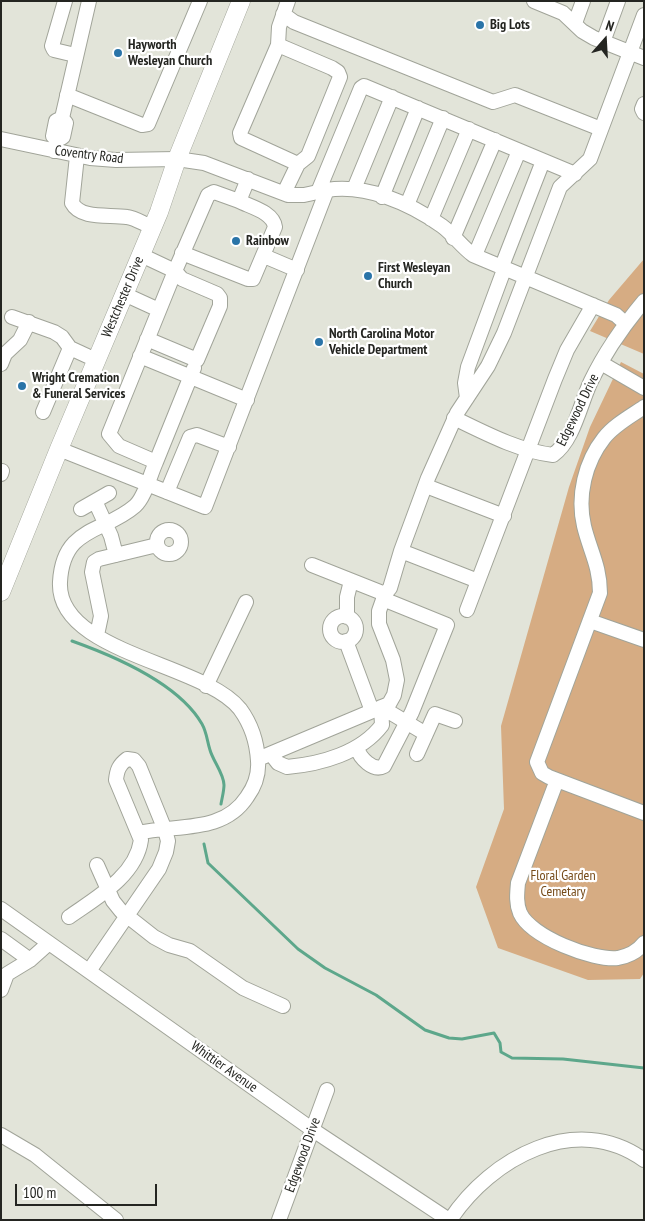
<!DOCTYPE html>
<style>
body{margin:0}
#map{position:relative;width:645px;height:1221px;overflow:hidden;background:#e2e4d9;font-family:"PT Sans Narrow",sans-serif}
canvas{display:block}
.frame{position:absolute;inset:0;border:2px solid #242521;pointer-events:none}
.north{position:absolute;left:580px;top:15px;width:50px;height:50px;-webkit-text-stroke:4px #fff;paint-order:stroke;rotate:19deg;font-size:14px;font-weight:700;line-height:20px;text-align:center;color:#242521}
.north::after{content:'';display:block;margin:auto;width:18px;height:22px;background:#242521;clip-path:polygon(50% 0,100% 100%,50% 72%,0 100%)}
.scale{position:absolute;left:15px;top:1184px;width:142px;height:22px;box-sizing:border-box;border:2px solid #242521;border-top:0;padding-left:6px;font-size:15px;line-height:18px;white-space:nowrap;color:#242521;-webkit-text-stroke:4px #fff;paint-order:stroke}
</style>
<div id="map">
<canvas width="645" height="1221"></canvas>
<div class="frame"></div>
<div class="north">N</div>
<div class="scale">100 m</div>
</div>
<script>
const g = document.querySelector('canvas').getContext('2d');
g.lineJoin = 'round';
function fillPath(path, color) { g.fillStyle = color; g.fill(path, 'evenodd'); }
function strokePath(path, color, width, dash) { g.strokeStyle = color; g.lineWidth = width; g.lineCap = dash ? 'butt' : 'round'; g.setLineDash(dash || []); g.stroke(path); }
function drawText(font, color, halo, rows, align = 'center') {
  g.font = font + ' "PT Sans Narrow",sans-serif'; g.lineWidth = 4.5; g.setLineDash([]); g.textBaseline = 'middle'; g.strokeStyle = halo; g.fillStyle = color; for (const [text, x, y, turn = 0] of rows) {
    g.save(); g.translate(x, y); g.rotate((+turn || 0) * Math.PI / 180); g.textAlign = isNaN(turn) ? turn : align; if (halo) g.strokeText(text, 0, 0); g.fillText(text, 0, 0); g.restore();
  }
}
fillPath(new Path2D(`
 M 644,259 L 644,354 L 590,331 L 609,300 Z
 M 621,362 L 644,374 L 644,973 L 640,979 L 588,980 L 498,948 L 476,887 L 504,809 L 501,726 L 569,487 L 590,427 Z`), '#d6ac83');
strokePath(new Path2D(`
 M 72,641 C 114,656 179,684 202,724 C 207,733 207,741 210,750 C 213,761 224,774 224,785 C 224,791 222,798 221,804
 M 204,844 L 208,863 L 298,949 L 325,968 L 376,995 L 425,1030 L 449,1038 L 462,1039 L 494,1033 L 500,1043 L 501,1052 L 512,1058 L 563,1059 L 644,1068`), '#5da78b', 3);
const minor = new Path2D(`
 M 65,1 L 52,46 L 54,50 L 75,55
 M 534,1 L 563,13 L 582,31 L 594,38 L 644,58
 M 283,14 L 294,22 L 493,102 L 515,95 L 601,129
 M 575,23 L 583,1
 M 603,42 L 618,1
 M 278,45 L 332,68 L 338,72 L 340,77 L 308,156 L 298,164
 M 67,95 L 142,125 L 148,124 L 200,1
 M 644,104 L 642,109 L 644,113
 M 62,118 L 89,1
 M 1,139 L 90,158 L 116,160 L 177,159 L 204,163 L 288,195 L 304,195 L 327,190 L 205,507 L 59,449
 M 54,151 L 57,140 L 63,137 L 66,123 L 62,118 L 56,121 L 53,136 L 57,140
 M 77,156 L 72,203 C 81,220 110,214 127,217 C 135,218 144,224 152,227
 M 354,189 L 392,97
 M 327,190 C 366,184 410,203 442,226 C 453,234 461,246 473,255 L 616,315 L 626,324
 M 318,192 L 361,88 L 364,86 L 575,174
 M 284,193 L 298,164 L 241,138 L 240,133 L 278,45 L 279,27 L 288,1
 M 382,197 L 418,108
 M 407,205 L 443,118
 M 431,219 L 469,129
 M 453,238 L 495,140
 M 182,253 L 248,279 L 253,279 L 275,227 C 273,212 251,207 239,201
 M 141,255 L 175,271 L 182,279 L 217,294 L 220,298 L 220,306 L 197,360 L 147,339
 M 475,255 L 519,151
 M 264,256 L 297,270
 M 502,266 L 543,161
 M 124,294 L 159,310
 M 12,317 L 54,332 L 62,337 L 70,348 L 96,360
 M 140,356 L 247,400
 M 601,363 L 644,388
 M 1,364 L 5,354 L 20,340 L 29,322
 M 467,398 L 465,383 L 468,367 L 505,267
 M 644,407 C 631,416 614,425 604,438 C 585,462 577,496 584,526 C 590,551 600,566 600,593 L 537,762 L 542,773 L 549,777 L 644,813
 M 43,412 L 70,348
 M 454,418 C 485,433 519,451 553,455 C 574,440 580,404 591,381 C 605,352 624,325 644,301
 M 156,462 L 194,368
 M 1,474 L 2,471
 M 426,486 L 504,516
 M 167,492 L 190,437 L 197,435 L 229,447
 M 95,501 L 111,536 L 116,555
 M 81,509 L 109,493
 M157 542a12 12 0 1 1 24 0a12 12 0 1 1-24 0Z
 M 401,551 L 478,581
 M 312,565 L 385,594
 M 467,610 L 555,379 L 567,350 L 593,305
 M330 629a13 13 0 1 1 26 0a13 13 0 1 1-26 0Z
 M 347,617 L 347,597 L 351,581
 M 590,621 L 644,640
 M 97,635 L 101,616 L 92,572 L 94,562 L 99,559 L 157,545
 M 346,641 L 372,711
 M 206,686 L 246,602
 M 381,707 L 426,734
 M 357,748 C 360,758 373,772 384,766 L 412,712 L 447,625 L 383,599
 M 271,754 L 278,763 L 287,767 C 321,764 361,753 382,725 L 381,707
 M 417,754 L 435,714 L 455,721
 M 258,759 L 389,704 L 394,695 L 397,680 L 393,660 L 379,624 L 379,611 L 385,594 L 390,588 L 401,551 L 428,478 L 457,413 L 488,366 L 504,333 L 560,187 L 590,159 L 644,15
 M 557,780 L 518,883 C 517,894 516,903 520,913 C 531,937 593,961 618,958 C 628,956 638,951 644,943
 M 138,833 C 176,824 223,834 247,797 C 255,786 259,774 258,761 C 257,743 251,724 240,709 C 204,663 56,653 60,582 C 63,526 104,533 135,506 C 145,497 150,475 156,462 L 119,446 L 109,434 L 175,271 L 208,195 L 214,192 L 239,201 L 248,179
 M 97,865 L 113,901 L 121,911 L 154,937 L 169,945 L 190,951 L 243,988 L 283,1006
 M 1,909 L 313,1130 L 449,1220
 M 69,917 C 96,898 136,876 141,840 L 116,780 C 117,770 119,765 127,759 L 134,760 L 139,766 L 165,830 L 168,841 L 166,852 L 159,869 L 89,971
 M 1,939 L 30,960
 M 1,990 L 7,974 L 30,960 L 49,943
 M 1,1135 L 35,1155 L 116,1220
 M 279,1220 L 327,1090
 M 450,1220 C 491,1158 576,1111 644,1160`);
const major = new Path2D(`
 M 1,592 L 59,449 L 159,212 L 177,159 L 241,1`);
strokePath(minor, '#a1a499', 16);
strokePath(major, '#a1a499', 19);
strokePath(minor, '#fff', 14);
strokePath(major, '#fff', 18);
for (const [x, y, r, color] of [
 [480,25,5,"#2a74a8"],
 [118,53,5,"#2a74a8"],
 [236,241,5,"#2a74a8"],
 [368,276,5,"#2a74a8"],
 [319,342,5,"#2a74a8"],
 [22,386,5,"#2a74a8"]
]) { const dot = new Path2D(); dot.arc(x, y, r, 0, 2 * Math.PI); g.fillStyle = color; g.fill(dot); strokePath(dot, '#fff', 2); }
drawText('bold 14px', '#242521', '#fff', [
 ["Big Lots",490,25],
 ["Hayworth",128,45],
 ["Wesleyan Church",128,61],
 ["Rainbow",246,241],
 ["First Wesleyan",378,268],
 ["Church",378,284],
 ["North Carolina Motor",329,334],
 ["Vehicle Department",329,350],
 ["Wright Cremation",32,378],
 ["& Funeral Services",32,394]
], 'left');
drawText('14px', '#242521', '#fff', [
 ["Coventry Road",89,155,7],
 ["Westchester Drive",123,297,-67],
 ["Edgewood Drive",578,410,-64],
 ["Whittier Avenue",224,1067,35],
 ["Edgewood Drive",303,1155,-70]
]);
drawText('14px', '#764b19', '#fff', [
 ["Floral Garden",563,876],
 ["Cemetary",563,892]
]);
</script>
